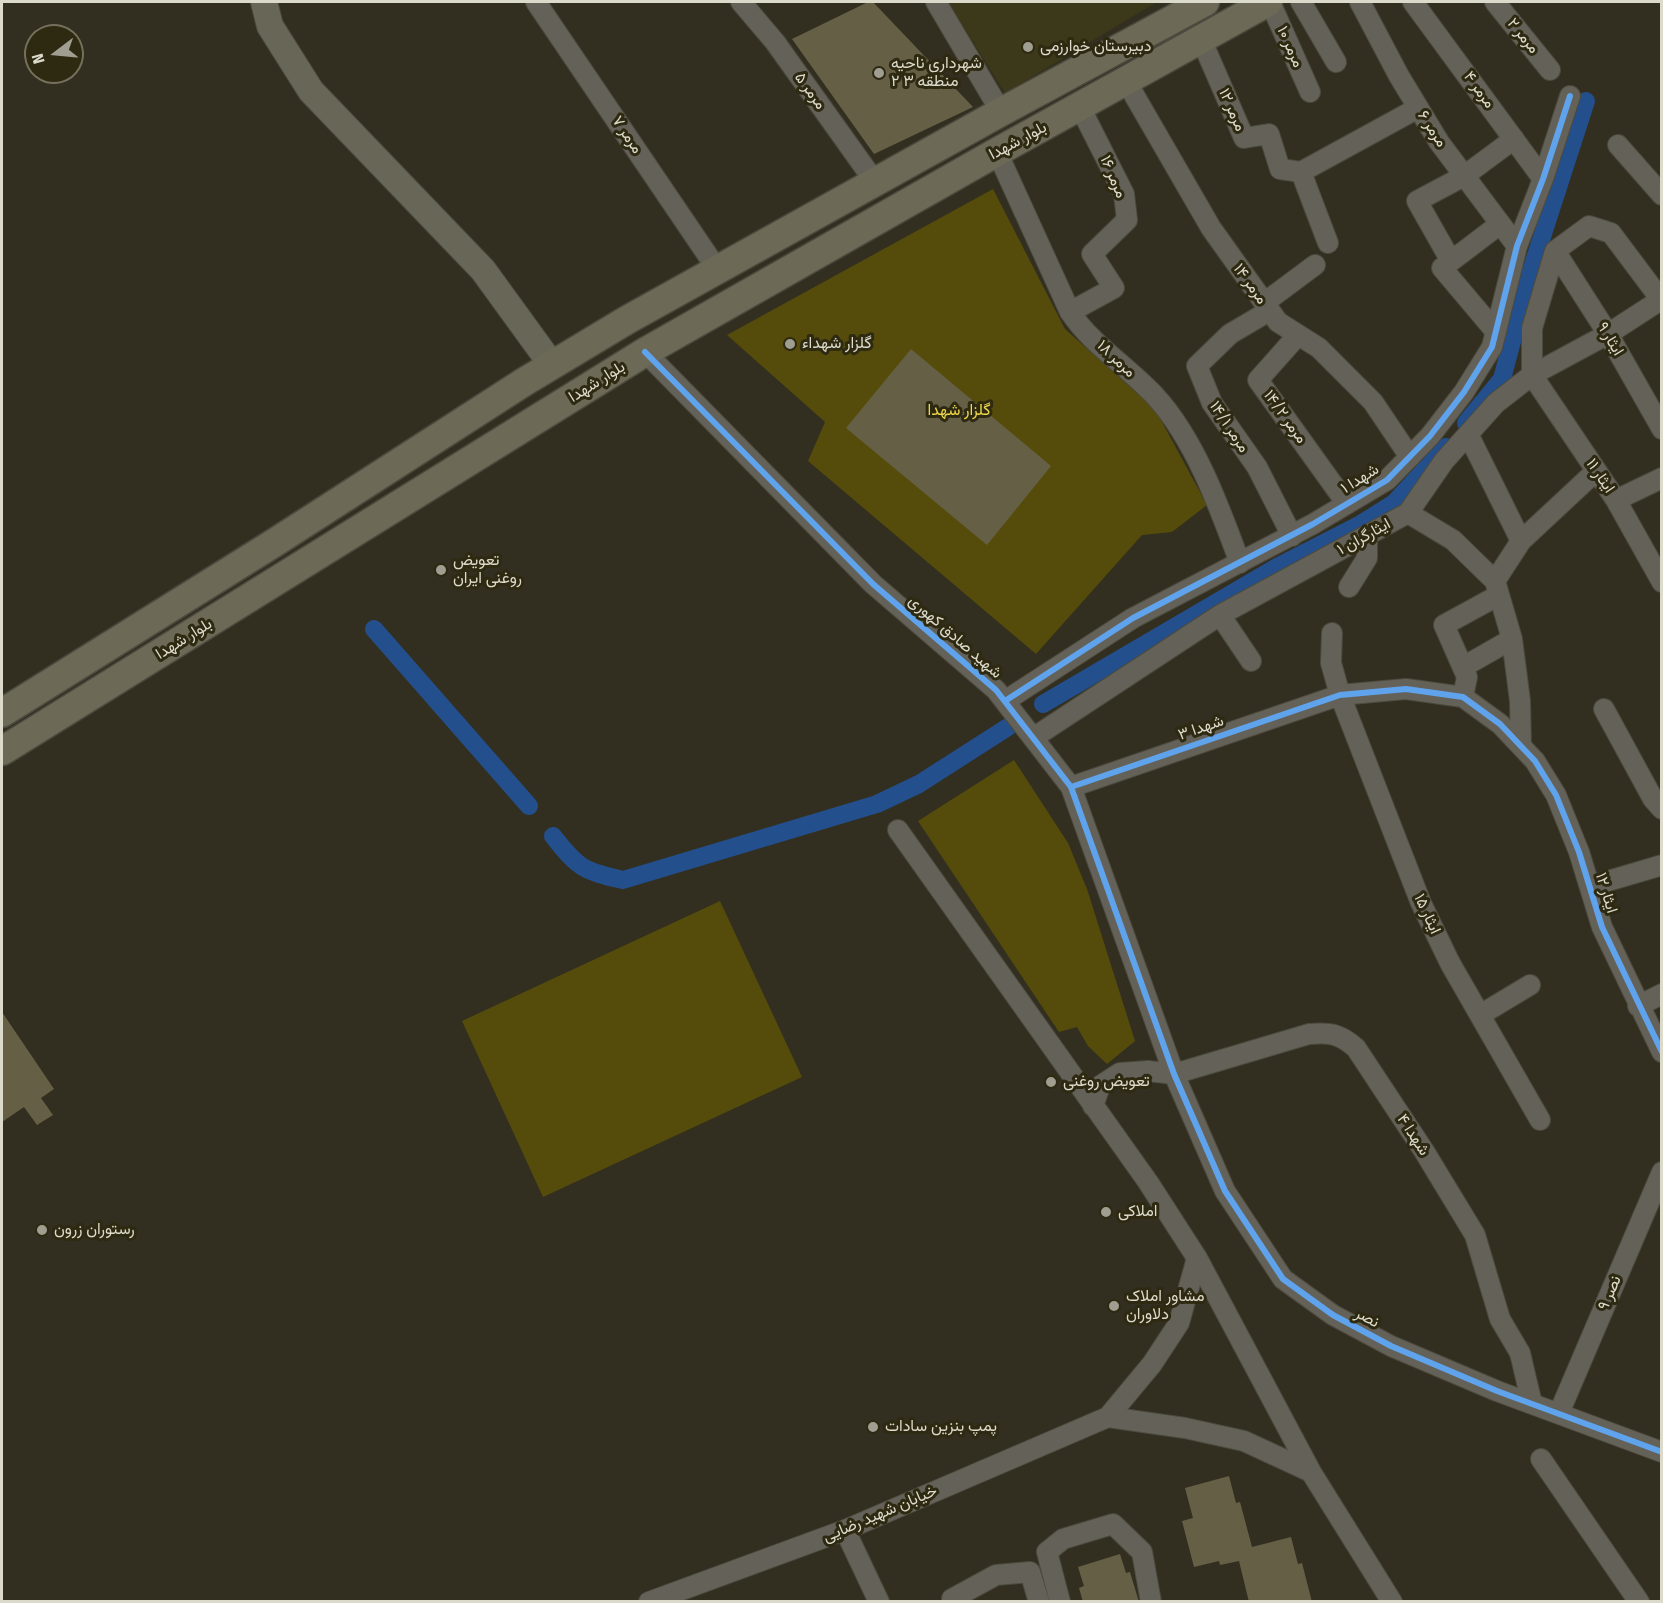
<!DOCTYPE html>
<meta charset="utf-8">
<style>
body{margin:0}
#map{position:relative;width:1663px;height:1603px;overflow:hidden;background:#322f21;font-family:"Fira Sans Condensed",sans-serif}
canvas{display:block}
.frame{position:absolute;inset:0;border:3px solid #dcdacb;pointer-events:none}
.north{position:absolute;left:24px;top:24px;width:60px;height:60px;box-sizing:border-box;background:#2e2911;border:2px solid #74705b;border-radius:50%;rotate:254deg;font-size:16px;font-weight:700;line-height:24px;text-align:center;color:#dcdacb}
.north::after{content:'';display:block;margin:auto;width:21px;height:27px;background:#a09e90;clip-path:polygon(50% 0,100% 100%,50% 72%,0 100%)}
</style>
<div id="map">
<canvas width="1663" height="1603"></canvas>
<div class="frame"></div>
<div class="north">N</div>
</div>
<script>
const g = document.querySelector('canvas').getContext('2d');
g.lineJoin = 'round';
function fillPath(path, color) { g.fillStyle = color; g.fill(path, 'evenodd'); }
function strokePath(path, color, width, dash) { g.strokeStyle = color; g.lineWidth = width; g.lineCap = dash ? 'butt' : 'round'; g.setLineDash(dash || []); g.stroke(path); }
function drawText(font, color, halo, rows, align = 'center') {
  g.font = font + ' "Fira Sans Condensed",Vazirmatn,sans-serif'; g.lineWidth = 6; g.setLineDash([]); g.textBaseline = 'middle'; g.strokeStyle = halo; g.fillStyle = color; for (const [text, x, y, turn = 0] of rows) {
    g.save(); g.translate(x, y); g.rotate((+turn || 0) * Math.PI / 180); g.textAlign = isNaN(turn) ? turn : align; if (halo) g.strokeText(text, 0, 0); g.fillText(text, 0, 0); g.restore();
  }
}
fillPath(new Path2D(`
 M 948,2 L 1157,2 L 1005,93 Z`), '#3c381a');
fillPath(new Path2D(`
 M 993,189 L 1065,329 L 1155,409 L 1207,505 L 1172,532 L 1142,535 L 1036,654 L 808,461 L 825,422 L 727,335 Z
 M 1014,760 L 1068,843 L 1087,889 L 1135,1041 L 1107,1064 L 1088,1046 L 1077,1027 L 1059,1032 L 918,821 Z
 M 720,901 L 802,1077 L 543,1197 L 462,1021 Z`), '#554c0b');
strokePath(new Path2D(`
 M 1466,423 L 1502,379 L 1529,277 L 1586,101
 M 374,629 L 529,806
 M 1043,704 L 1277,567 L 1359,525 L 1394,503 L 1446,447
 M 553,836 C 578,868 583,871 623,880 L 877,804 L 919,784 L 1008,727`), '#244f8d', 18);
fillPath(new Path2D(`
 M 868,2 L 873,2 L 973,107 L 874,154 L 792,39 Z
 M 911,349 L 1051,466 L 987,545 L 846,428 Z
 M 2,1012 L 54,1089 L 41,1098 L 53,1115 L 37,1125 L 24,1107 L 2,1122 Z
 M 1229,1476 L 1236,1503 L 1240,1502 L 1252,1547 L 1291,1537 L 1298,1564 L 1302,1563 L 1312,1602 L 1249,1602 L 1239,1561 L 1220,1565 L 1219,1561 L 1194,1567 L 1182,1521 L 1193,1518 L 1185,1488 Z
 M 1120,1554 L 1126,1573 L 1130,1572 L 1139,1602 L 1083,1602 L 1079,1588 L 1084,1586 L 1078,1567 Z`), '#656045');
const minor = new Path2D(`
 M 536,2 L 717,269
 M 741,2 L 775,42 L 875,182
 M 936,2 L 1001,112
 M 1270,2 L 1310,92
 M 1301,2 L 1336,62
 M 1360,2 L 1399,76 L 1439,142 L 1517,246
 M 1413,2 L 1543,179
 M 1495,2 L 1550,70
 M 1201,39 L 1244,138 L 1269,134 L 1280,169 L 1301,172 L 1328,243
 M 1126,81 L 1211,228 L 1278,322 L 1319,348 L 1373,402 L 1410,457
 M 1618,145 L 1662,195
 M 997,152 L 1070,312 C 1092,345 1128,367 1155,396 C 1195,439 1220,509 1240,563
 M 1301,172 L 1418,108
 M 1555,251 L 1608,334 L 1662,429
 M 1451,261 L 1417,201 L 1464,176 L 1514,139
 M 1662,301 L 1611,233 L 1589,226 L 1555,251 L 1532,328 L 1532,375 L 1616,500 L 1662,582
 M 1264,303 L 1315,265
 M 1269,311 L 1230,334 L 1197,366 L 1212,403 L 1257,467 L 1292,536
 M 1070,312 L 1114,288 L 1092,254 L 1127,220 L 1124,194 L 1080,107
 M 1496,332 L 1442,268 L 1500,224
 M 1298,335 L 1258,380 L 1347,504
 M 645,352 L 873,584 L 996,690 L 1071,787 L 1174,1074 L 1225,1191 L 1283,1279 L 1333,1315 L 1391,1346 L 1497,1391 L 1662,1452
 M 1468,434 L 1521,541
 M 1616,500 L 1662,478
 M 1408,513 L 1453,540 L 1495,581 L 1512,639 L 1520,701 L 1521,746
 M 1495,581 L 1521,541 L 1596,471
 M 1349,587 L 1367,558 L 1367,536
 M 1220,615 L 1251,661
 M 1332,633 L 1331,663 L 1340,695 L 1421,903 L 1450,963 L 1540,1120
 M 1463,667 L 1512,639
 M 1463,697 L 1467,677 L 1444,625 L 1499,595
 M 1005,701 L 1133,618 L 1313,524 L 1387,480 L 1430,436 L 1464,392 L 1492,347 L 1517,246 L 1543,179 L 1570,96
 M 1604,709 L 1653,799 L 1662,809
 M 1033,738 L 1220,615 L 1408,513 L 1444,461 L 1496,403 L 1532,375 L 1608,334 L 1662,299
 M 1071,787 L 1340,695 L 1406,689 L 1463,697 L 1500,724 L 1535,761 L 1556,795 L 1579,852 L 1602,927 L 1662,1052
 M 898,830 L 1148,1182 L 1197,1258 L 1311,1472 L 1392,1602
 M 1591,886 L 1662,865
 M 1638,1006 L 1662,994
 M 1480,1015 L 1530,985
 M 1093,1106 L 1100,1086 L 1120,1073 L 1148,1071 L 1174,1074 L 1309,1034 C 1330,1032 1340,1034 1356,1048 L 1424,1151 L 1475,1235 L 1500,1319 L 1520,1353 L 1532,1404
 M 1559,1413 L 1662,1172
 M 1108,1417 L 1185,1428 L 1244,1441 L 1311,1472
 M 1541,1459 L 1639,1602
 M 845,1530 L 879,1602
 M 649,1602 L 845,1530 L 1108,1417 L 1152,1364 L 1179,1323 L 1197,1258
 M 952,1602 L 952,1599 L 996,1575 L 1030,1572 L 1039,1602
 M 1060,1602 L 1047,1552 L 1063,1539 L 1113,1524 L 1142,1552 L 1151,1602`);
const major = new Path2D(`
 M 264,2 L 270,26 L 311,91 L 483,270 L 552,365`);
const highway = new Path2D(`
 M 2,713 L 274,543 L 524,382 L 627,320 L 1001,112 L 1205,2
 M 2,751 L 645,352 L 997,152 L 1268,2`);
strokePath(minor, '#4c4a3e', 22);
strokePath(major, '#4c4a3e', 28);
strokePath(highway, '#4c4a3e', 31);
strokePath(minor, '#646258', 20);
strokePath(major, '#686657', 26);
strokePath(highway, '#6d6957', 28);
strokePath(new Path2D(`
 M 645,352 L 873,584 L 996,690 L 1071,787 L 1174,1074 L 1225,1191 L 1283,1279 L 1333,1315 L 1391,1346 L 1497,1391 L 1662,1452
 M 1005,701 L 1133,618 L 1313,524 L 1387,480 L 1430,436 L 1464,392 L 1492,347 L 1517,246 L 1543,179 L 1570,96
 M 1071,787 L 1340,695 L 1406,689 L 1463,697 L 1500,724 L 1535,761 L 1556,795 L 1579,852 L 1602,927 L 1662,1052`), '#60a3ed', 6);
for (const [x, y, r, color] of [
 [1028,47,6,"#a09e90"],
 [879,73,6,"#a09e90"],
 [790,344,6,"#a09e90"],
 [441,570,6,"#a09e90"],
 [1051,1082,6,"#a09e90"],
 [1106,1212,6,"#a09e90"],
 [42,1230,6,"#a09e90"],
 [1114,1306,6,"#a09e90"],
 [873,1427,6,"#a09e90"]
]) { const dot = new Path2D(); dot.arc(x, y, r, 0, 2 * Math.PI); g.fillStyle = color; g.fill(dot); strokePath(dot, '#2e2911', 2); }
drawText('16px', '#dcdacb', '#2e2911', [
 ["مرمر ۲",1523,36,51],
 ["مرمر ۱۰",1290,47,66],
 ["مرمر ۴",1479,90,54],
 ["مرمر ۵",810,91,54],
 ["مرمر ۱۲",1232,110,66],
 ["مرمر ۶",1432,129,57],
 ["مرمر ۷",627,135,56],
 ["بلوار شهدا",1018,141,-28],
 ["مرمر ۱۶",1113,177,67],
 ["مرمر ۱۴",1250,284,54],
 ["ایثار ۹",1610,339,59],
 ["مرمر ۱۸",1116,359,43],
 ["بلوار شهدا",597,382,-32],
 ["مرمر ۱۴/۲",1285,417,54],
 ["مرمر ۱۴/۱",1229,427,56],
 ["ایثار ۱۱",1600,476,56],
 ["شهدا ۱",1360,479,-32],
 ["ایثارگران ۱",1364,537,-29],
 ["شهید صادق کهوری",955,637,41],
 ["بلوار شهدا",184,639,-32],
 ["شهدا ۳",1201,728,-19],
 ["ایثار ۱۲",1606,893,73],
 ["ایثار ۱۵",1427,914,65],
 ["شهدا ۴",1413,1135,57],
 ["نصر ۹",1610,1293,-67],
 ["نصر",1367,1318,28],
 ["خیابان شهید رضایی",880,1514,-23]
]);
drawText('16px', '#dcdacb', '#2e2911', [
 ["دبیرستان خوارزمی",1040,47],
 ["شهرداری ناحیه",891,64],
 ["۲ منطقه ۳",891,82],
 ["گلزار شهداء",802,344],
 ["تعویض",453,561],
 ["روغنی ایران",453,579],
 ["تعویض روغنی",1063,1082],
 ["املاکی",1118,1212],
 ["رستوران زرون",54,1230],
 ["مشاور املاک",1126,1297],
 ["دلاوران",1126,1315],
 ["پمپ بنزین سادات",885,1427]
], 'left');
drawText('16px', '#f0d84c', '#2e2911', [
 ["گلزار شهدا",959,411]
]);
</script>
